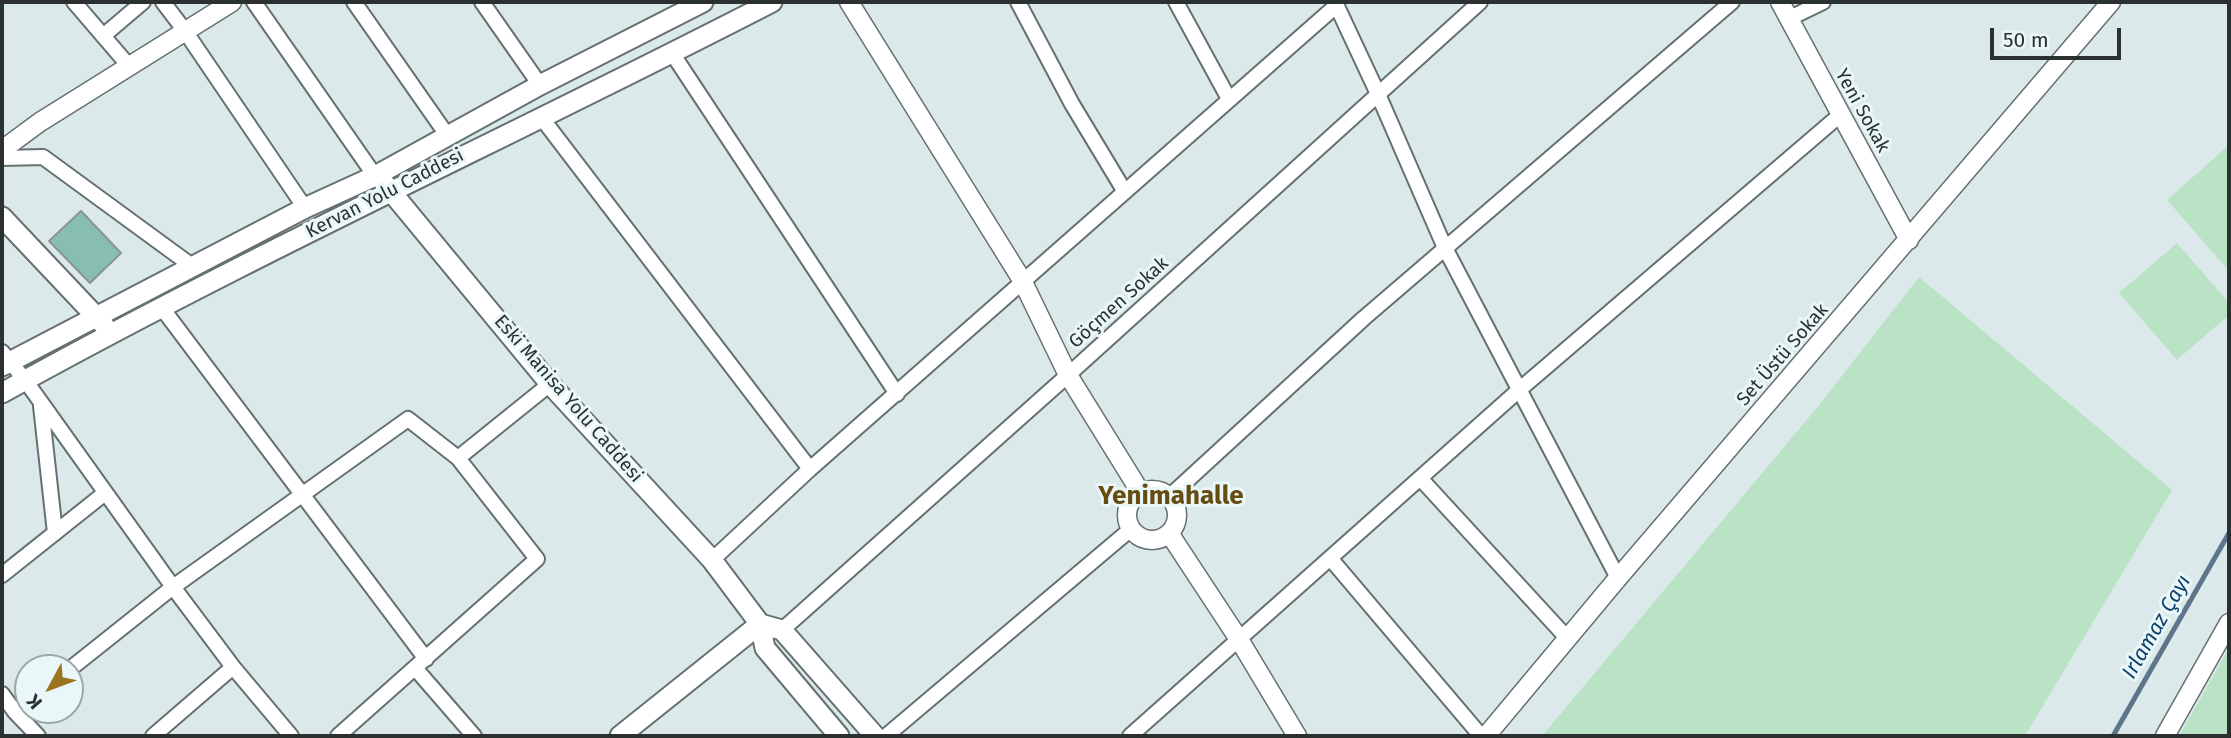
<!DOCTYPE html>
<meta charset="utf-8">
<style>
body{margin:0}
#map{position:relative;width:2231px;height:738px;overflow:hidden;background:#dce9ea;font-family:"Fira Sans",sans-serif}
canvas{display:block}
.frame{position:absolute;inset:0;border:4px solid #2b3031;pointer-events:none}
.north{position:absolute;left:14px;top:654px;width:70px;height:70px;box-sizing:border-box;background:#eaf7f8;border:2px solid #9ea7a8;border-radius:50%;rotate:229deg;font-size:19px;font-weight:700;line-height:28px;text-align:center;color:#2b3031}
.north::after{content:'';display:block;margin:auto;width:24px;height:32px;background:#9b7420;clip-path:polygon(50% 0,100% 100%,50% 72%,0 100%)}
.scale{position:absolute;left:1990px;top:28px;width:131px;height:32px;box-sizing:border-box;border:4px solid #2b3031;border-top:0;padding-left:9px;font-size:21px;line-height:24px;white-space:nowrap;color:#2b3031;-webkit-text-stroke:5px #eaf7f8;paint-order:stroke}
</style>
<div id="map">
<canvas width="2231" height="738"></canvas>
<div class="frame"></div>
<div class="north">K</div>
<div class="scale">50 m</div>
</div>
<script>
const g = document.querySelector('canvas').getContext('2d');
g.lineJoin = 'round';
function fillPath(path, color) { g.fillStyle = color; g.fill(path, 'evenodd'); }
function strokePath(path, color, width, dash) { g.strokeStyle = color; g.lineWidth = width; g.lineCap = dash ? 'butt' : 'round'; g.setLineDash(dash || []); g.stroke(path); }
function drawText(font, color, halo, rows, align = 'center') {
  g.font = font + ' "Fira Sans",sans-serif'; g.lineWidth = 6; g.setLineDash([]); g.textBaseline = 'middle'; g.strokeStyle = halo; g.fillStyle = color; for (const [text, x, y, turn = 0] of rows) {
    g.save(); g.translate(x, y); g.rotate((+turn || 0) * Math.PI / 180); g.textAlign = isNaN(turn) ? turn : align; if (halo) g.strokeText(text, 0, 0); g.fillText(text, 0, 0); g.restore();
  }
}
fillPath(new Path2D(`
 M 2229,145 L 2229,271 L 2167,200 Z
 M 2177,243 L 2229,303 L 2229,315 L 2177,360 L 2119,293 Z
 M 1919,277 L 2172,490 L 2025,736 L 1542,736 L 1820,404 Z
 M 2229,648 L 2229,736 L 2179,736 Z`), '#bae3c6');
strokePath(new Path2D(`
 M 2113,736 L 2229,533`), '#5e758c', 5);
const building = new Path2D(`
 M 81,211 L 121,253 L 90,283 L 49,241 Z`);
fillPath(building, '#88beb1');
strokePath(building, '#8a9592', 2);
const minor = new Path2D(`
 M 74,2 L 129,66
 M 163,2 L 185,31 L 305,208
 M 254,2 L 375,176
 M 354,2 L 447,135
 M 482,2 L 540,85
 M 1018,2 L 1072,104 L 1125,192
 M 1176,2 L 1229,99
 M 1335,2 L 1378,94 L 1445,248 L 1618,578
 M 1788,19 L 1823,2
 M 103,36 L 143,2
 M 672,53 L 897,394
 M 541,117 L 810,469
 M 2,158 L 43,157 L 192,266
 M 162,308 L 426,659
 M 2,352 L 25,380 L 173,587 L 233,667 L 291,736
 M 41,406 L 55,533
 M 458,458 L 550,384
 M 1420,478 L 1568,639
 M 1169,497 L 1364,318 L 1732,2
 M 1330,558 L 1481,736
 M 712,560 L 810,469 L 1337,5
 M 2,575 L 105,493
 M 782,630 L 1068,375 L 1480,2
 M 415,668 L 474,736
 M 70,669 L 173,587 L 408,419 L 458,458 L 537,559 L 338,736
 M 2,694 L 15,712 L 38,736
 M 15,712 L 28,702
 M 153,736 L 233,667
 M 886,736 L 1131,529
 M 1130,736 L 1519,390 L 1840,115`);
const tertiary = new Path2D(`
 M 849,2 L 1022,280 L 1068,375 L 1141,493
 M 1780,2 L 1909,240
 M 2,150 L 40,122 L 232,2
 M1127 515a25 25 0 1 1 50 0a25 25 0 1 1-50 0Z
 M 1169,533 L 1240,641 L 1297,736
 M 1486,736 L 1618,578 L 2111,2
 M 2165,736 L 2229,623`);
const secondary = new Path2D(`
 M 384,183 L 550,384 L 712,560 L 760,624 L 765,648 L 839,736
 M 2,217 L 104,325
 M 2,366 L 305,208 L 375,176 L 540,85 L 703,2
 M 2,393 C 254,253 516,134 772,2
 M 760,624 L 782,630 L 875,736
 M 620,736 L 760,624`);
strokePath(minor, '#657071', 18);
strokePath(tertiary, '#657071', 21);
strokePath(secondary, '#657071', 23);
strokePath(minor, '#fff', 14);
strokePath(tertiary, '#fff', 18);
strokePath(secondary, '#fff', 19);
drawText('19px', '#2b3031', '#eaf7f8', [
 ["Yeni Sokak",1862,111,61],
 ["Kervan Yolu Caddesi",385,194,-27],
 ["Göçmen Sokak",1119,303,-42],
 ["Set Üstü Sokak",1783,355,-49],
 ["Eski Manisa Yolu Caddesi",568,399,49]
]);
drawText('italic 21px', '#0f406b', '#eaf7f8', [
 ["Irlamaz Çayı",2157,627,-60]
]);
drawText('bold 26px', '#674c12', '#eaf7f8', [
 ["Yenimahalle",1171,497]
]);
</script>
